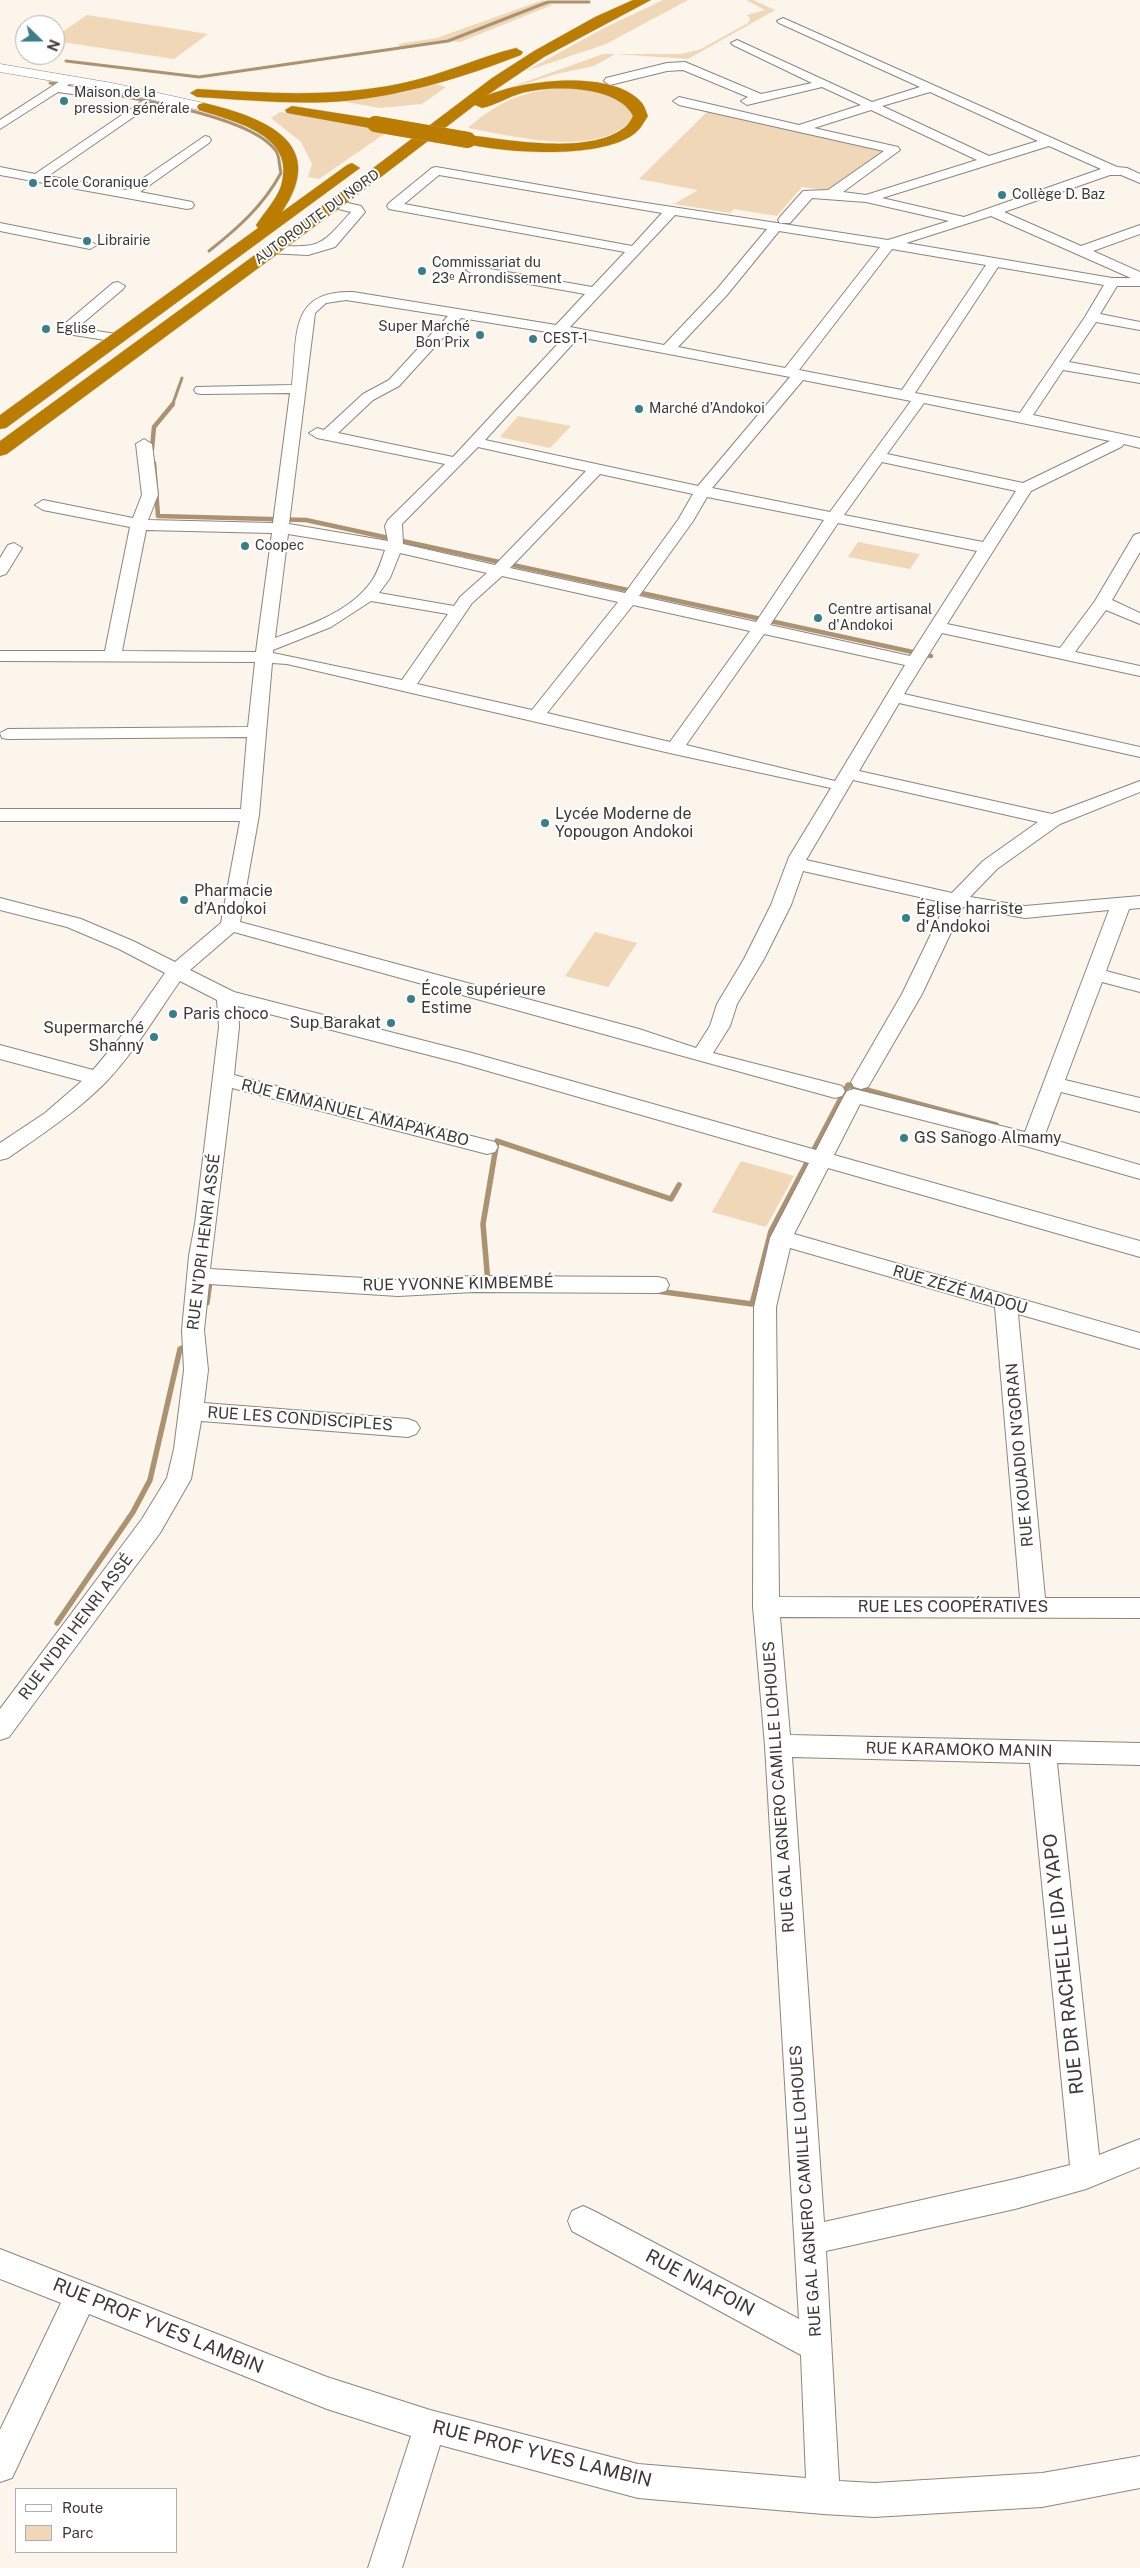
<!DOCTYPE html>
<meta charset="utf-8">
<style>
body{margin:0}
#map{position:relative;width:1140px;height:2568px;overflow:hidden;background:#fcf5ec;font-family:"Public Sans",sans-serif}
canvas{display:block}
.legend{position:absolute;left:15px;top:2488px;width:162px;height:65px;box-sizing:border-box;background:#fff;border:1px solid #b1afae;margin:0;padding:6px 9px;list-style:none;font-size:15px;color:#3b3835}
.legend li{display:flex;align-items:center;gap:10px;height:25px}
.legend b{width:25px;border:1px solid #b1afae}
.north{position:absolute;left:15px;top:15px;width:50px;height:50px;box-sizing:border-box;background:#fff;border:1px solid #b1afae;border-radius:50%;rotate:112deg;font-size:14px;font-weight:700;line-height:20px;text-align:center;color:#3b3835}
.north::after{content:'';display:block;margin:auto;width:18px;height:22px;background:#387f89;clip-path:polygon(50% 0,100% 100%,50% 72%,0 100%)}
</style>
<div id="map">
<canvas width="1140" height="2568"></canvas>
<ul class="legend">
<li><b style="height:6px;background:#fff"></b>Route</li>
<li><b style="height:14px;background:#f0d7b7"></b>Parc</li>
</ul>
<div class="north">N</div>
</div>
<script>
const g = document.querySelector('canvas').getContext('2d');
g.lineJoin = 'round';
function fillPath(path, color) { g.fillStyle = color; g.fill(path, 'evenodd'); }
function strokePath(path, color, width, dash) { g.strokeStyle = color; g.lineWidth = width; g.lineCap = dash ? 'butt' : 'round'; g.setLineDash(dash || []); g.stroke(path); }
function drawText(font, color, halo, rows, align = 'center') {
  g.font = font + ' "Public Sans",sans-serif'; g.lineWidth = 4; g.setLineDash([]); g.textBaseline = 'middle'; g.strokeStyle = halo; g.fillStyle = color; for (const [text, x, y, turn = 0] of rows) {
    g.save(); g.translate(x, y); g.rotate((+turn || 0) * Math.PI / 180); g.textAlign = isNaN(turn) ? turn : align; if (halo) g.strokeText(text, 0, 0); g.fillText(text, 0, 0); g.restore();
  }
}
fillPath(new Path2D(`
 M 543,0 L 552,5 L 460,42 L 448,41 L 402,48 L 398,44 L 437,38 Z
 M 663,0 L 688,0 L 606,44 L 526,71 L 604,28 Z
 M 746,0 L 753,0 L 775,10 L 688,59 L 615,54 L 594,66 L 556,74 L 486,96 L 603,54 L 680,54 L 699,50 L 748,23 L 750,19 L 747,15 L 765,10 Z
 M 87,15 L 208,34 L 174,59 L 55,41 L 55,37 Z
 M 436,84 L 446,87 L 422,104 L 380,108 L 346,102 L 346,98 L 399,93 Z
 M 568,88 C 592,90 623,91 635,116 C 602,160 513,136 468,128 C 500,100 525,90 568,88 Z
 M 709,110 L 892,150 L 831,191 L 802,187 L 777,216 L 734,209 L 730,213 L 674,204 L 698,190 L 639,179 Z
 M 280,112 L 390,130 L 319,179 L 308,177 L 312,164 L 301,142 L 271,118 Z
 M 518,416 L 571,426 L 550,448 L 500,437 Z
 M 858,542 L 919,554 L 920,554 L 910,569 L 848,557 Z
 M 595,932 L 637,943 L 608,987 L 565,976 Z
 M 741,1161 L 794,1176 L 766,1227 L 712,1212 Z`), '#f0d7b7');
strokePath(new Path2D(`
 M 66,61 L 199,77 L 448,41 L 548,2 L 589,2
 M 50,83 L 62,85
 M 93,91 C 135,99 252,116 276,151 C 280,157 279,166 281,173 C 263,206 238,228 209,251
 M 172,406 L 182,378`), '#ac9270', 3);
strokePath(new Path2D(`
 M 152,449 L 154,427 L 173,404
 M 154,463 L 158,516 L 306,520 L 931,656`), '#ac9270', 4.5);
strokePath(new Path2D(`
 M 488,1283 L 483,1224 L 497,1141 L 671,1199 L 679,1185
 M 657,1291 L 752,1304 L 771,1231 L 848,1085 L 996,1125
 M 207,1303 L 210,1281 L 213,1279
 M 57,1623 L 133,1512 L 150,1480 L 180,1349 L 189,1345`), '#ac9270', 5.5);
const street = new Path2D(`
 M 783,18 L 1117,167 L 1127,168 L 1140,174 L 1140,183 L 1121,175 L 1110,175 L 1004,212 L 1081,246 L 1140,225 L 1140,234 L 1093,251 L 1140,272 L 1140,286 L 1117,286 L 1100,314 L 1140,322 L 1140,330 L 1096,322 L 1069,362 L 1140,375 L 1140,383 L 1063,370 L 1033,415 L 1140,438 L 1140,448 L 1124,444 L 1121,447 L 1031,491 L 947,624 L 1060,648 L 1095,601 L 1134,535 L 1140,533 L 1140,552 L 1112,600 L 1140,613 L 1140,624 L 1106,610 L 1075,652 L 1140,666 L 1140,676 L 942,633 L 904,694 L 1140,747 L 1140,757 L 899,703 L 859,771 L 1052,814 L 1140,781 L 1140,792 L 1060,824 L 997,869 L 970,897 L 1025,906 L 1140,896 L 1140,908 L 1129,909 L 1106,971 L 1140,980 L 1140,992 L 1102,982 L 1065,1080 L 1140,1098 L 1140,1112 L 1061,1092 L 1044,1137 L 1140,1165 L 1140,1179 L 1029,1147 L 860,1104 L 834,1155 L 1140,1241 L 1140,1257 L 828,1168 L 794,1234 L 1140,1333 L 1140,1349 L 1018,1314 L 1045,1598 L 1140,1598 L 1140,1618 L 780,1617 L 790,1735 L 1140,1743 L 1140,1765 L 1057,1763 L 1099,2155 L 1140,2139 L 1140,2167 L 1086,2189 L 1015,2209 L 826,2251 L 839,2481 L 874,2483 L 1042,2473 L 1140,2456 L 1140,2488 L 1042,2507 L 874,2517 L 823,2514 L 638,2498 L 440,2445 L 402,2568 L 368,2568 L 411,2436 L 327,2409 L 89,2314 L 12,2478 L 0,2482 L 0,2430 L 61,2303 L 0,2279 L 0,2249 L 327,2377 L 430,2410 L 638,2464 L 806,2478 L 801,2355 L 572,2231 L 568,2221 L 572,2211 L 583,2206 L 594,2211 L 799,2319 L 765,1746 L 753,1607 L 754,1307 L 770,1238 L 809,1163 L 460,1063 L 238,1006 L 239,1027 L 234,1075 L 487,1140 L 495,1142 L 498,1147 L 495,1152 L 487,1154 L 232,1088 L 210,1269 L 398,1280 L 474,1276 L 658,1277 L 666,1279 L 669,1285 L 666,1291 L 658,1293 L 474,1292 L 398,1296 L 209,1284 L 204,1330 L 208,1370 L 204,1403 L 408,1419 L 416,1422 L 420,1428 L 416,1434 L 408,1437 L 201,1421 L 191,1479 L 160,1533 L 9,1737 L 0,1740 L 0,1709 L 142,1519 L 167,1478 L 174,1449 L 184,1370 L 182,1330 L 189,1256 L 195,1224 L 219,1027 L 217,1000 L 180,981 C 156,1015 134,1053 105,1083 C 76,1112 41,1135 8,1158 L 0,1160 L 0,1143 L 45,1113 L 82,1081 L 0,1059 L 0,1045 L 93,1070 L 119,1039 L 165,973 L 119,949 L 67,927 L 0,910 L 0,898 L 81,919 L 133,941 L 175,962 L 221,923 L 240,821 L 0,821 L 0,809 L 241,809 L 247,737 L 8,739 L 2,738 L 0,733 L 8,729 L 248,727 L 255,662 L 0,661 L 0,651 L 105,651 L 130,527 L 43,510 L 35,505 L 43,500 L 133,518 L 142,495 L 136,444 L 144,439 L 152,444 L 158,495 L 148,520 L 273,523 L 290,393 L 201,394 L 196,393 L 194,390 L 196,387 L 292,385 C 298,336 288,290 353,292 L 556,325 L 585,294 L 473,274 L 466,270 L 473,266 L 592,287 L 625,252 L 389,209 L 387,206 L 389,203 L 432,168 L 436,167 L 620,199 L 888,240 L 949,221 L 866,202 L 812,198 L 790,223 L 780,223 L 778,220 L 780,217 L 803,191 L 828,190 L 884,151 L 679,105 L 673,101 L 679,97 L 799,125 L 861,105 L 822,87 L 747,105 L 741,101 L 748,97 L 683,70 L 667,71 L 610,85 L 604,81 L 606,78 L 667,63 L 685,62 L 761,94 L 812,83 L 733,45 L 731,43 L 737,40 L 872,102 L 920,87 L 779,23 L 777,21 ZM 930,92 L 1038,141 L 989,156 L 882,106 ZM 871,110 L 977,160 L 866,195 L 843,192 L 900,150 L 898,147 L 814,128 ZM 1049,146 L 1101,169 L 964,217 L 882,198 ZM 439,175 L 662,213 L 632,246 L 404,204 ZM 675,215 L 767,229 L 717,289 L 664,345 L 570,327 ZM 991,216 L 1131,278 L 1112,278 L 906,243 ZM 779,231 L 880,247 L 785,368 L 678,347 L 727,295 ZM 892,249 L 986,265 L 902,390 L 799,370 ZM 998,267 L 1104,285 L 1085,317 L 1020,413 L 915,393 ZM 346,300 L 448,316 L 389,380 L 363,394 L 324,430 L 317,428 L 309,433 L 317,438 L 445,464 L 388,520 L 385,526 L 388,541 L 289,524 L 315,313 L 326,303 ZM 461,318 L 566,335 L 453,457 L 338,433 L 373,400 L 399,386 ZM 579,337 L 790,377 L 698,486 L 485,440 ZM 803,380 L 911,401 L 830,512 L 712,488 ZM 924,403 L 1110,441 L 1023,483 L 887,454 ZM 478,447 L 586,471 L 495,565 L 403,544 L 402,524 ZM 882,462 L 1016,491 L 983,542 L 844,515 ZM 600,474 L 693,494 L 678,520 L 625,593 L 510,568 ZM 707,497 L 824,520 L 756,622 L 639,596 L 693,521 ZM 838,523 L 977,551 L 910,656 L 770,625 ZM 146,530 L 272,533 L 256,652 L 122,651 ZM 288,534 L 385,550 C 381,561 378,573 371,582 C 350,612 307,626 275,638 ZM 400,553 L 487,573 L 460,597 L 454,606 L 379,593 L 390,578 ZM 502,576 L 618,602 L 532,710 L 417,684 L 472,603 ZM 371,601 L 448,614 L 402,680 L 273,653 L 273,650 L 331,627 ZM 633,605 L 750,631 L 670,742 L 547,713 ZM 764,634 L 905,665 L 835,781 L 686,745 ZM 272,663 L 287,664 L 674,754 L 831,788 L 789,857 L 771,905 L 744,959 L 717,1004 L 710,1026 L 696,1048 L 639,1029 L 240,922 L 259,815 ZM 853,780 L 1038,822 L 983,861 L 952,893 L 806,860 ZM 803,871 L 946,903 L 902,994 L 851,1082 L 854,1087 L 861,1089 L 868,1087 L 922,994 L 963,907 L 1025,918 L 1109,910 L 1025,1132 L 854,1089 L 847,1091 L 844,1096 L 816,1150 L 472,1053 L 234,992 L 190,970 L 234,932 L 835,1098 L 842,1096 L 845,1091 L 842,1086 L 713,1053 L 730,1026 L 737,1004 L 764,959 L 791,905 ZM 790,1248 L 995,1307 L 1020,1598 L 779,1597 L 776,1307 ZM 792,1757 L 1030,1763 L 1070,2165 L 1015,2179 L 824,2222 Z
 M 68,76 L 74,80 L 67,86 L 95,89 L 101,93 L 95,97 L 58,92 L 0,129 L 0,120 Z
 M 144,100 L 150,104 L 148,107 L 48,176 L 126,190 L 205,136 L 209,137 L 211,140 L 209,143 L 140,192 L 192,202 L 194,205 L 192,208 L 187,209 L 0,175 L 0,167 L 35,174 Z
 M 335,200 L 361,206 L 365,212 L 335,247 L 308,255 L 267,253 L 265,250 L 267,247 L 272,246 C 321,247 319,248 351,212 L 330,207 L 328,204 Z
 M 0,223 L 90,241 L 97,245 L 90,249 L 0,231 Z
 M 118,282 L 125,286 L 123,289 L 77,328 L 123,335 L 125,338 L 123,341 L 118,342 L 61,333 L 59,330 L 61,327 L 113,283 Z
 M 14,543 L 22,548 L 6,574 L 0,576 L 0,558 L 8,545 Z`);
const secondary = new Path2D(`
 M 0,64 L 112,83 L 204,103 L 211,107 L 204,111 L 112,91 L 0,72 Z`);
const highway = new Path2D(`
 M 633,0 L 651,0 L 544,57 L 486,96 C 522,80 612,69 641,102 C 645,106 646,112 648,116 C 644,122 640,130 634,134 C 600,160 503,153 463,143 L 460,140 L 463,137 L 468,135 C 510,140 589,155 624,128 C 628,125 631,120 633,116 C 618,85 551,85 522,93 C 508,97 496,105 482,108 L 475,105 L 364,190 L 7,454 L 0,456 L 0,441 L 352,184 L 492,78 L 534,51 L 595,17 Z
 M 516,48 L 523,52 L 521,55 C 464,77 406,95 345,101 C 296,105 246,100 197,97 L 190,93 L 197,89 C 266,93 334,98 403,83 C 442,75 478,57 516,48 Z
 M 204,103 C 263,117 330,142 282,212 L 347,165 L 352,163 L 360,168 L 6,428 L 0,429 L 0,415 L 258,228 L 256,225 C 264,213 276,200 281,186 C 297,135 235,122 199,110 L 197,107 L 199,104 Z
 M 292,106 L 375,119 L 383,124 L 375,129 L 287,113 L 285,110 Z`);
strokePath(street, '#8c867e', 2);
strokePath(secondary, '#8c867e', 1);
strokePath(highway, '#d4d3d3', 1);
fillPath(street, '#fff');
fillPath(secondary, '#fff');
fillPath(highway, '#bb7d00');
const highwayBridge = new Path2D(`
 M 375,124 L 468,140`);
strokePath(highwayBridge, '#d4d3d3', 16, []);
strokePath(highwayBridge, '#bb7d00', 16);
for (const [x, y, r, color] of [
 [64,101,5,"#387f89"],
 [33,183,5,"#387f89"],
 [1002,195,5,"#387f89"],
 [87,241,5,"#387f89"],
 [422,271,5,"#387f89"],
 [46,329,5,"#387f89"],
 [480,335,5,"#387f89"],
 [533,339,5,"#387f89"],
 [639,409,5,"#387f89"],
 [245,546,5,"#387f89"],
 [818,618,5,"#387f89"],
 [545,823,5,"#387f89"],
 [184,900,5,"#387f89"],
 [906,918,5,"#387f89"],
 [411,999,5,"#387f89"],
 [173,1014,5,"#387f89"],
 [391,1023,5,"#387f89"],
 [154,1037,5,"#387f89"],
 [904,1138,5,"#387f89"]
]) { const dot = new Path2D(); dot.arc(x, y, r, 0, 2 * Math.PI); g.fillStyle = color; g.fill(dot); strokePath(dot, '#fff', 2); }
drawText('14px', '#3b3835', '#fff', [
 ["Maison de la",74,93],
 ["pression générale",74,109],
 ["Ecole Coranique",43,183],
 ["Collège D. Baz",1012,195],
 ["Librairie",97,241],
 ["Commissariat du",432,263],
 ["23ᵉ Arrondissement",432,279],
 ["Super Marché",470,327,"right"],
 ["Bon Prix",470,343,"right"],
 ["Eglise",56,329],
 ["CEST-1",543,339],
 ["Marché d’Andokoi",649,409],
 ["Coopec",255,546],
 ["Centre artisanal",828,610],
 ["d'Andokoi",828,626]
], 'left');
drawText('14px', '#3b3835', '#fff', [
 ["AUTOROUTE DU NORD",317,217,-36]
]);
drawText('16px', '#3b3835', '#fff', [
 ["Lycée Moderne de",555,814],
 ["Yopougon Andokoi",555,832],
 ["Pharmacie",194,891],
 ["d’Andokoi",194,909],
 ["Église harriste",916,909],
 ["d'Andokoi",916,927],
 ["École supérieure",421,990],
 ["Estime",421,1008],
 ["Paris choco",183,1014],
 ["Sup Barakat",381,1023,"right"],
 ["Supermarché",144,1028,"right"],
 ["Shanny",144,1046,"right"],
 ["GS Sanogo Almamy",914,1138]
], 'left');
drawText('16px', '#3b3835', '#fff', [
 ["RUE EMMANUEL AMAPAKABO",355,1113,14],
 ["RUE N’DRI HENRI ASSÉ",204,1242,-83],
 ["RUE YVONNE KIMBEMBÉ",458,1284,-1],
 ["RUE ZÉZÉ MADOU",960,1290,16],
 ["RUE LES CONDISCIPLES",300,1419,4],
 ["RUE KOUADIO N’GORAN",1020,1455,-95],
 ["RUE LES COOPÉRATIVES",953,1607],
 ["RUE N’DRI HENRI ASSÉ",76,1627,-53],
 ["RUE KARAMOKO MANIN",959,1750,1],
 ["RUE GAL AGNERO CAMILLE LOHOUES",779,1787,-94],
 ["RUE GAL AGNERO CAMILLE LOHOUES",806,2191,-94]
]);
drawText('19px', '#3b3835', '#fff', [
 ["RUE DR RACHELLE IDA YAPO",1064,1964,-96],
 ["RUE NIAFOIN",700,2283,28],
 ["RUE PROF YVES LAMBIN",158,2326,22],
 ["RUE PROF YVES LAMBIN",542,2454,14]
]);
</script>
